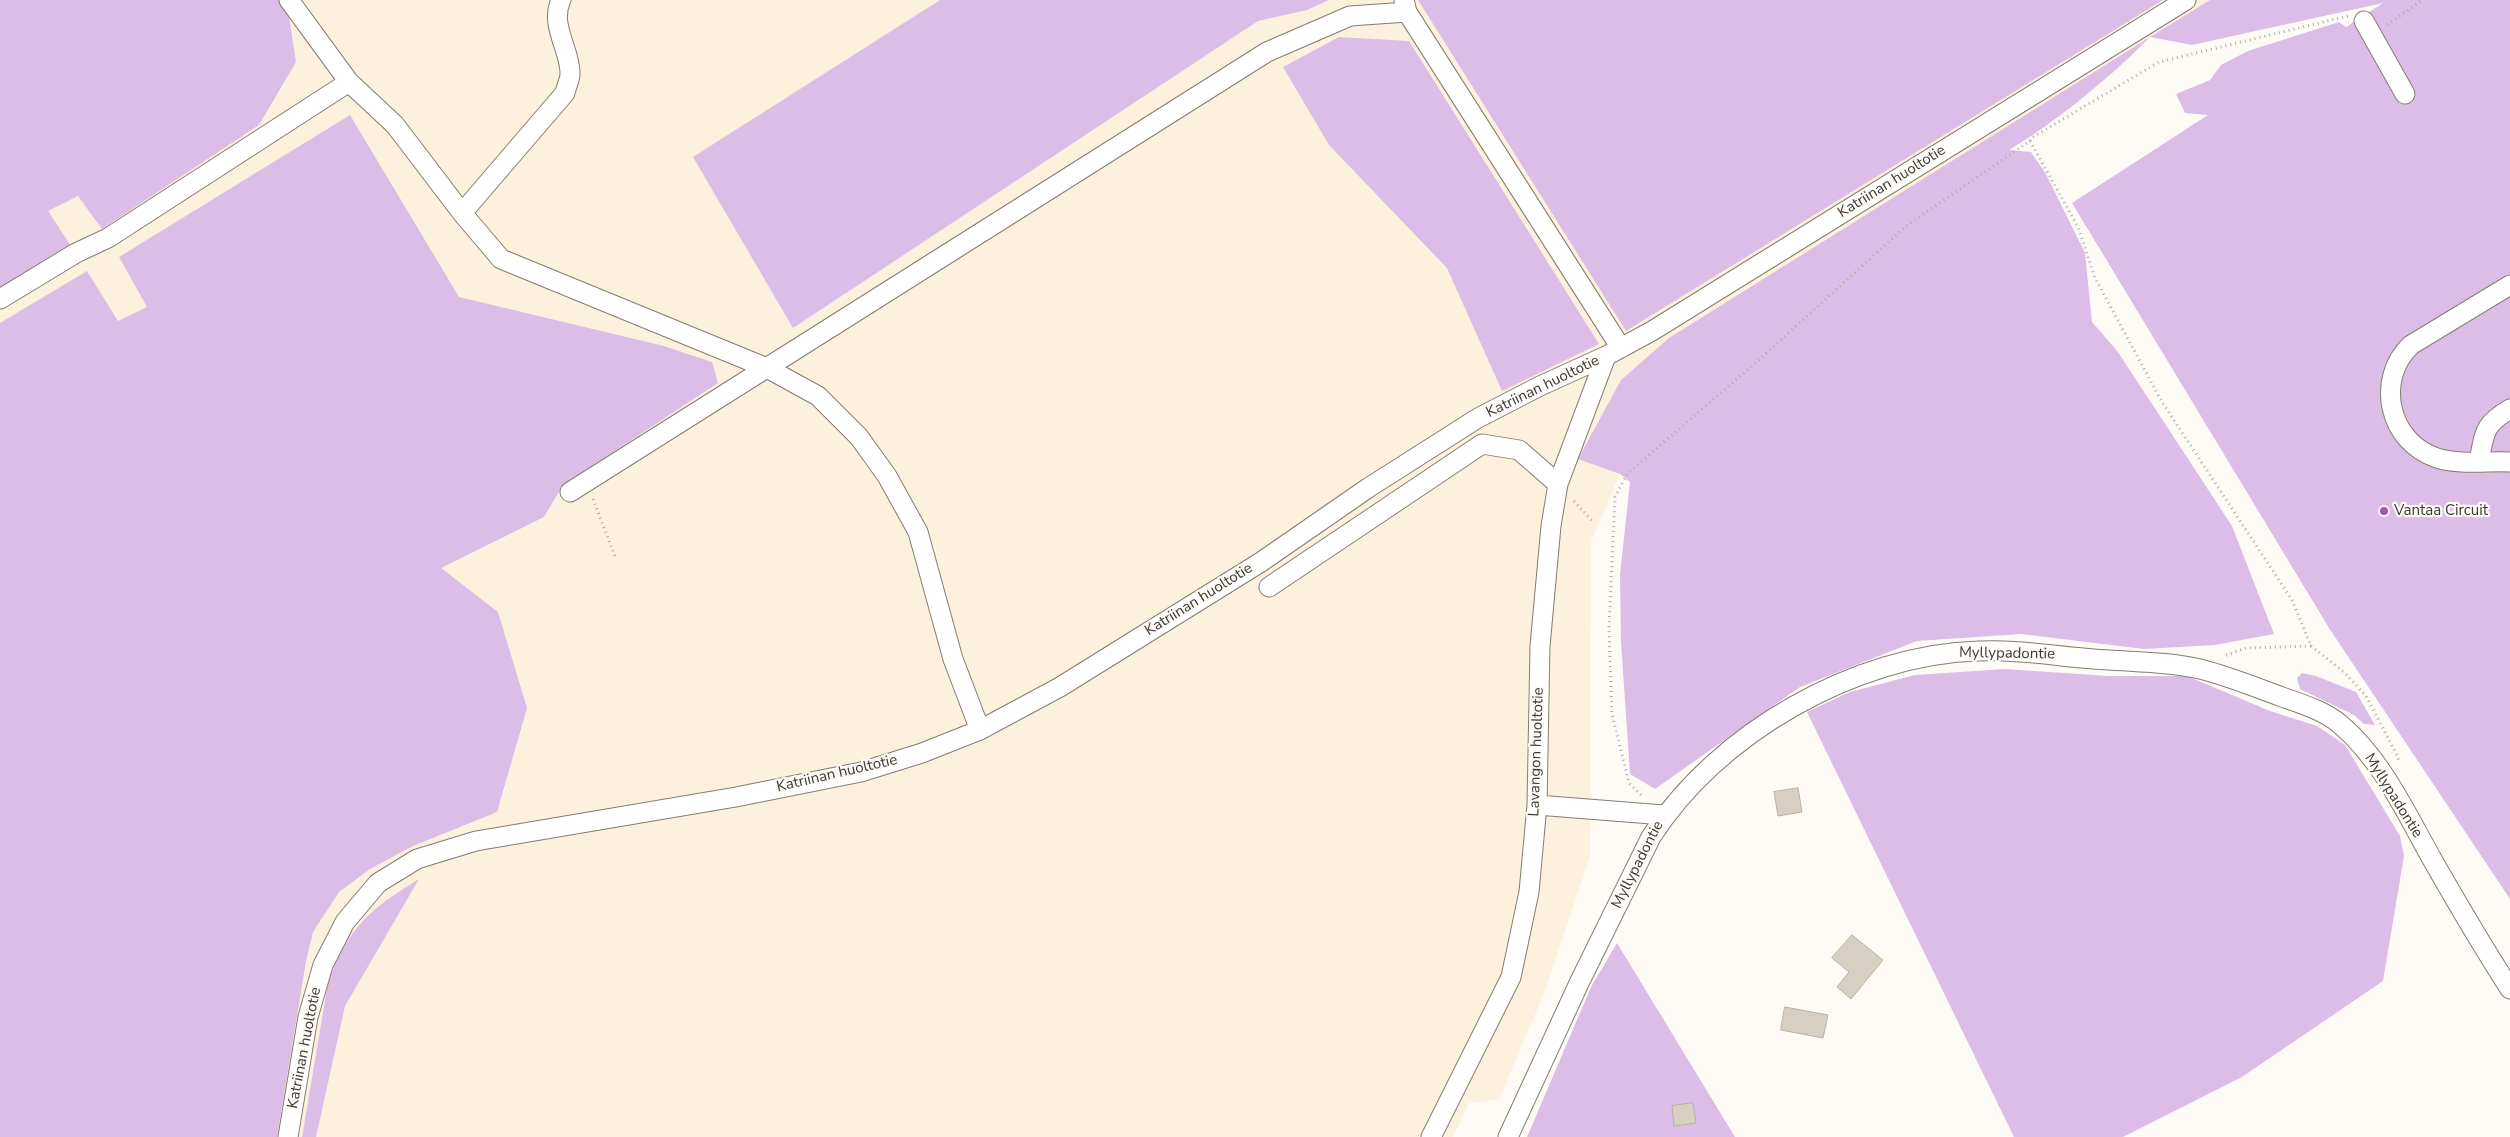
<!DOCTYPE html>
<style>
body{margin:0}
canvas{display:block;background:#fefbf6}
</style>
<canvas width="2510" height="1137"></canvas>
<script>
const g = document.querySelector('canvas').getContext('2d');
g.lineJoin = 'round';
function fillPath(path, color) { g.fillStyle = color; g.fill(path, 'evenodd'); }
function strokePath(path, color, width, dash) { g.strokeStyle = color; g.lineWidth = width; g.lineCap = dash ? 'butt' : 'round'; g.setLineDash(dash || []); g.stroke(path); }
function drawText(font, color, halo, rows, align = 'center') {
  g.font = font + ' "Nunito Sans",sans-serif'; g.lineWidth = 4.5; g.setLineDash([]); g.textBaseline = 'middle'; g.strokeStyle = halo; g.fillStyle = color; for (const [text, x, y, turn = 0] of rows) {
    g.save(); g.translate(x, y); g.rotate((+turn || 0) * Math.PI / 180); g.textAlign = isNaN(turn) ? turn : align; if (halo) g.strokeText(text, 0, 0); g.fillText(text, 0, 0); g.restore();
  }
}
fillPath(new Path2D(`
 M 0,0 L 2210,0 L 2150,37 L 2121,67 L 2032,136 L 2009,150 L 1620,474 L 1591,541 L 1590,857 L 1545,991 L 1499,1099 L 1469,1103 L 1453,1137 L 0,1137 Z`), '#fcf1dd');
fillPath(new Path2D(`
 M 0,0 L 279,0 L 288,10 L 296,62 L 259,125 L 102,229 L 78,196 L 48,211 L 71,246 L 0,289 Z
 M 940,0 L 1329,0 L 1307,10 L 1258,21 L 793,328 L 693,157 Z
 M 1418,0 L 2163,0 L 1626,331 Z
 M 2210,0 L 2510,0 L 2510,899 L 2329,628 L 2072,203 L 2208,115 L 2185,113 L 2176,94 L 2210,80 L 2221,65 L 2248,51 L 2339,22 L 2346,27 L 2383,3 L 2192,45 L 2150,37 C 2108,79 2060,119 2009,150 L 2031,152 L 2046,174 L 2085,253 L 2092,322 L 2118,352 L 2232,526 L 2274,634 L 2215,645 L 2144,649 L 2021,634 L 1917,641 L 1800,687 L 1655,789 L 1630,774 L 1621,642 L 1620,575 L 1630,482 L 1620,474 L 1578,459 L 1621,380 L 1669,338 L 2150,37 Z
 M 1339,37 L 1409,41 L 1599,344 L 1502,391 L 1447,268 L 1329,145 L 1283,67 Z
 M 350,115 L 459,297 L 664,346 L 712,362 L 718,383 L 563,485 L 544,517 L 441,568 L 498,612 L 527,708 L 497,812 L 413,846 L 370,869 L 339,892 L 313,932 L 306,961 L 277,1137 L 0,1137 L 0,323 L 87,271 L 118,321 L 147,307 L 119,257 Z
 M 2005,669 L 2108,676 L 2187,676 L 2270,711 L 2317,726 L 2345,745 L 2400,836 L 2404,856 L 2383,981 L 2242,1077 L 2123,1137 L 2014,1137 L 1807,712 L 1850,692 L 1915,675 Z
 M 2302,673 L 2316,676 L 2356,692 L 2375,725 L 2364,724 L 2354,715 L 2300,689 L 2297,678 Z
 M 419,879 L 345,1006 L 316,1137 L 302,1137 L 328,983 C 348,927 370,909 419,879 Z
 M 1617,943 L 1735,1137 L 1527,1137 L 1591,987 Z`), '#dcbde7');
const building = new Path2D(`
 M 1798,788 L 1802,812 L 1778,816 L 1774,792 Z
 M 1852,935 L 1883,960 L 1851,999 L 1837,987 L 1849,972 L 1832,958 Z
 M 1785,1007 L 1828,1015 L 1823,1038 L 1781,1030 Z
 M 1693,1103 L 1696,1123 L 1674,1126 L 1672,1106 Z`);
fillPath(building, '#d6cfc2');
strokePath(building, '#b7b1a4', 1);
const minor = new Path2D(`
 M 289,0 L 349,82 L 395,125 L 462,213 L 565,93 C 566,87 570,80 570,74 C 571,51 549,25 561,0
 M 1404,0 L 1407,12 L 1621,348
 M 2364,21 L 2405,94
 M 462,213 L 501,259 L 767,368 L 818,396 L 859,437 L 887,476 L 918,532 L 953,659 L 980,730
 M 2510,285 L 2411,345 C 2375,379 2388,442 2437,458 C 2459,465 2487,461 2510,462
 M 0,299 L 76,253 L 108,238 L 349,82
 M 2479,461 C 2485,432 2483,425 2510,409
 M 570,492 L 1267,52 L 1350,16 L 1407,12
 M 1269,587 L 1482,444 L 1519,450 L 1558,484
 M 1537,805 L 1664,815
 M 288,1137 L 308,1017 L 323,965 L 345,922 L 378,883 L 417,859 L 476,841 L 736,797 L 861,772 L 922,753 L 980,730 L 1060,687 L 1261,562 L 1368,488 L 1478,418 L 1540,386 L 1606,356 L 1652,331 L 2186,0
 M 1431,1137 L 1511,977 L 1529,892 L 1537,805 L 1540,646 L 1551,526 L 1558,484 L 1606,356
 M 1508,1137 L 1580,981 L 1651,837 C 1716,734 1856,654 1979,651 C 2022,649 2065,658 2109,660 C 2139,662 2170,662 2200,669 C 2228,676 2255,687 2282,697 C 2302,704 2325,711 2341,725 C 2382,760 2406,813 2432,859 C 2457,903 2483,947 2510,989`);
strokePath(minor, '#847d72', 21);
strokePath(new Path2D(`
 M 2387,25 L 2422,0
 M 2033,137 L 2159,62 L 2348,16
 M 2030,141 L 2078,227 L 2095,278 L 2162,402 L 2292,600 L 2311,646 L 2246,648 L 2224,656
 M 593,499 L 616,559
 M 1574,501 L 1594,523
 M 2311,646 L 2345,673 L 2366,696 L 2398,757 L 2399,763
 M 1641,795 L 1629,783 L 1612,714 L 1609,628 L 1615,497 L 1627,474 L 1761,358 L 1906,226 L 2030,141 L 2032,137`), '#aeaba6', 3, [1, 4]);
strokePath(minor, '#fff', 19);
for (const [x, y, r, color] of [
 [2384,511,5,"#a551bf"]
]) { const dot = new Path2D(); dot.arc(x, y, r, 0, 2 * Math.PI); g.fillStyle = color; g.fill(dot); strokePath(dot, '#fefbf6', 2); }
drawText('15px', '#3c3a35', '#fefbf6', [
 ["Katriinan huoltotie",1892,182,-32],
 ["Katriinan huoltotie",1543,387,-26],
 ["Katriinan huoltotie",1199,600,-32],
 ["Myllypadontie",2007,654,1],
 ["Lavangon huoltotie",1537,752,-88],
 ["Katriinan huoltotie",837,774,-13],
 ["Myllypadontie",2393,796,58],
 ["Myllypadontie",1638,865,-63],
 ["Katriinan huoltotie",305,1048,-79]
]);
drawText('15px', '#3c3a35', '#fefbf6', [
 ["Vantaa Circuit",2394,511]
], 'left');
</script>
